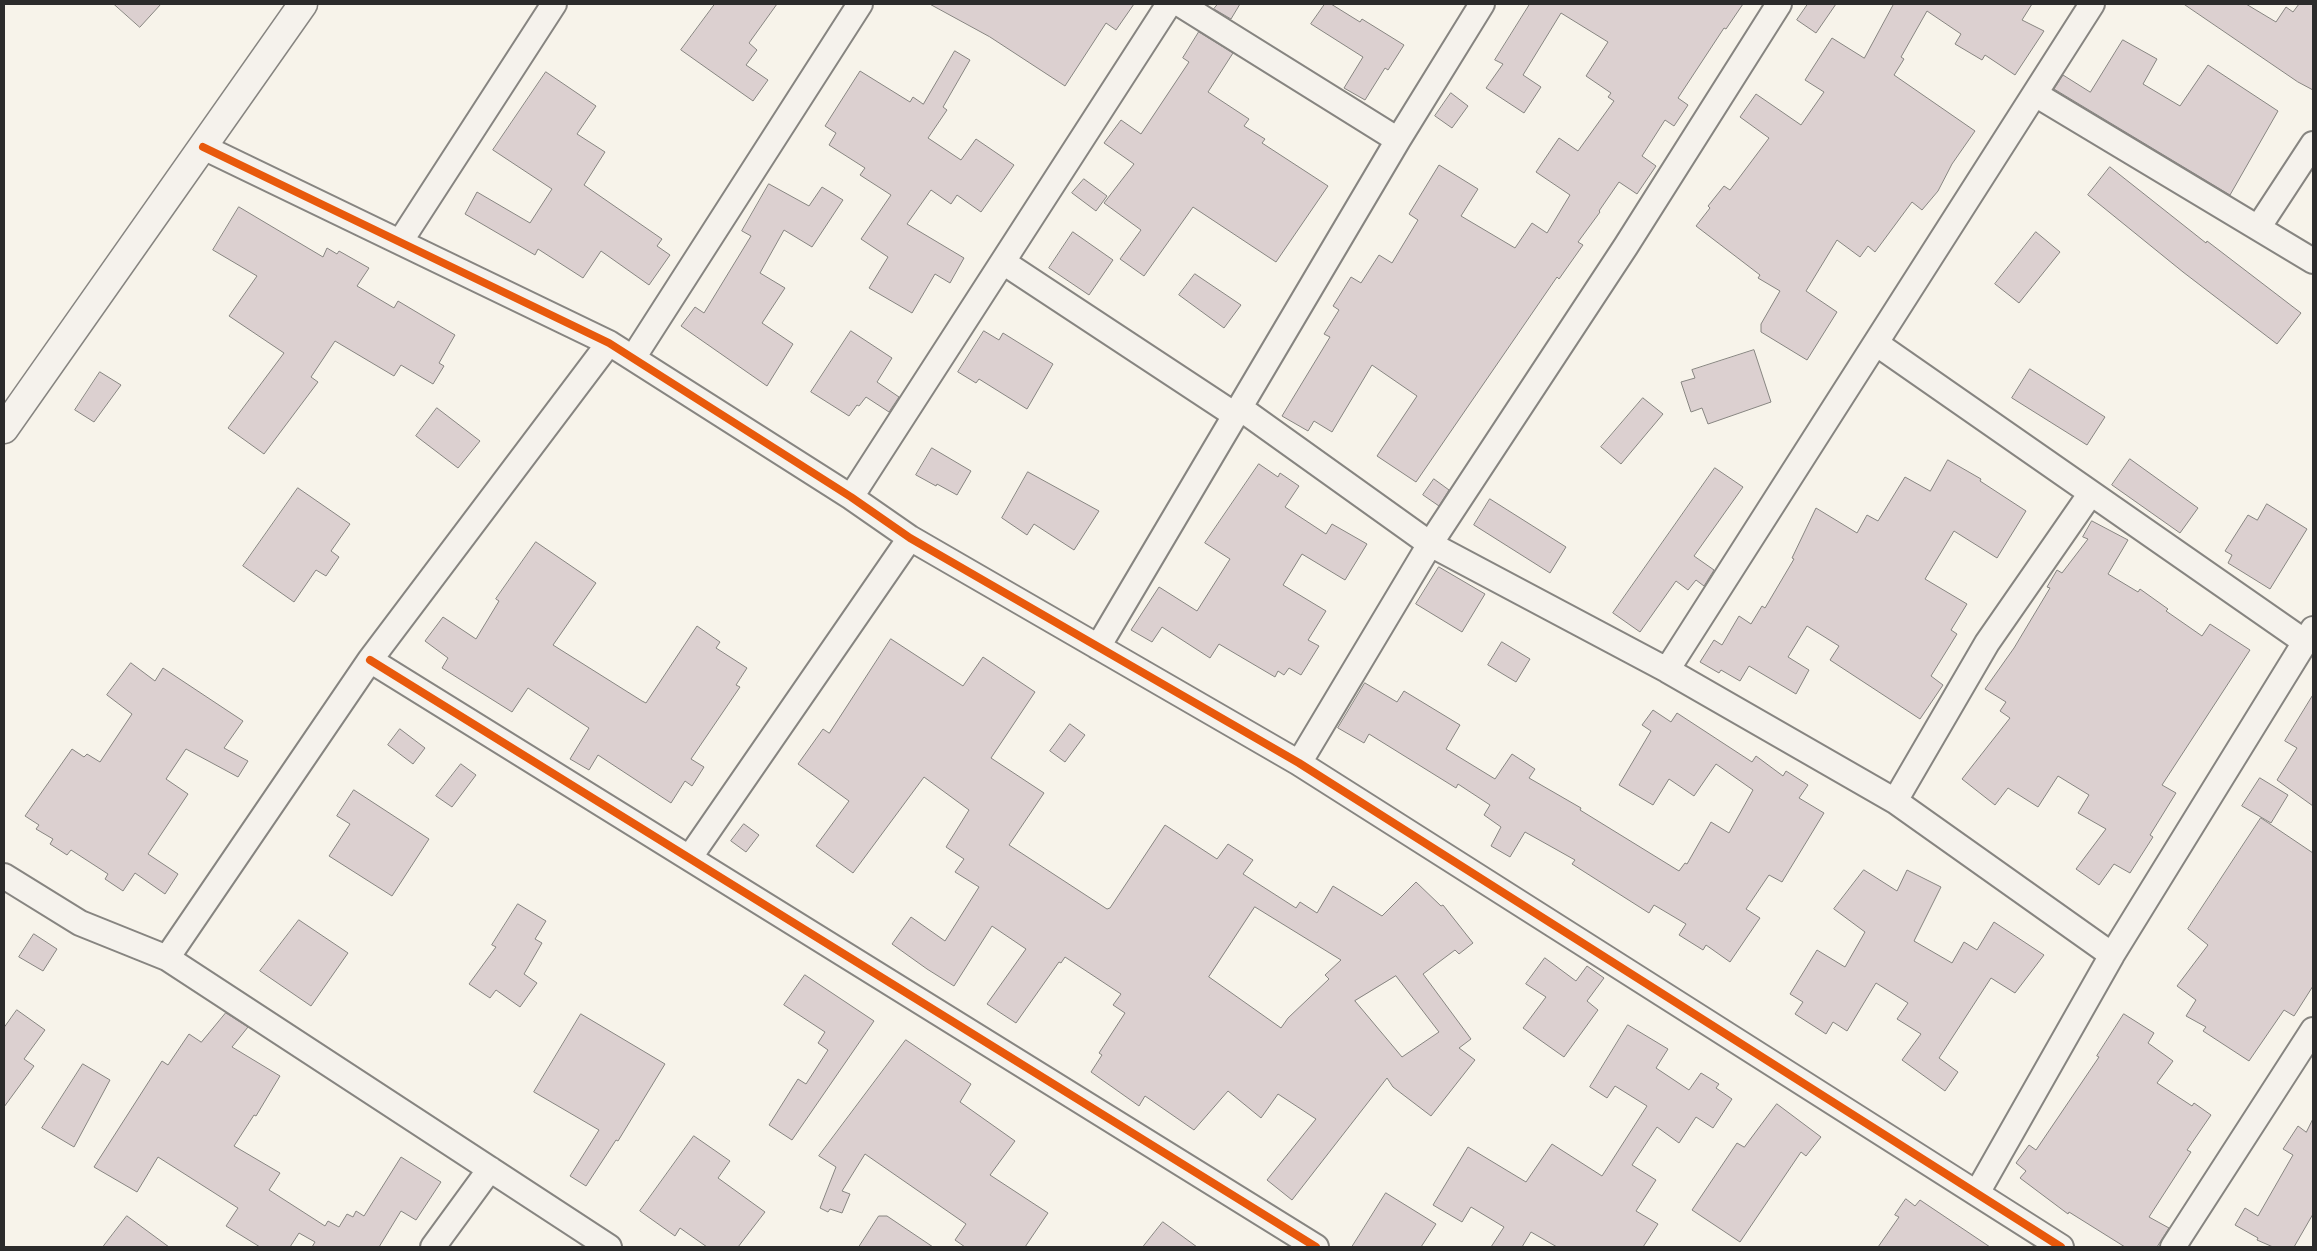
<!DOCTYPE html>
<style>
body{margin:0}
#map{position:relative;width:2317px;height:1251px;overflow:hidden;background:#f7f3ea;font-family:Pangolin,sans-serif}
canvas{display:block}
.frame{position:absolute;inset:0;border:5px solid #2b2b2b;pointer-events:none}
</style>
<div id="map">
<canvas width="2317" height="1251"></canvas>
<div class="frame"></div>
</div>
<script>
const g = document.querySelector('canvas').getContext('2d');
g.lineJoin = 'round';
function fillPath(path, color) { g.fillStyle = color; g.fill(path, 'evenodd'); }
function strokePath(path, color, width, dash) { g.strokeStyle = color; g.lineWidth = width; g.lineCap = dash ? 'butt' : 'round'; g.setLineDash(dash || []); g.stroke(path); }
const building = new Path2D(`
 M 114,4 L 161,4 L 140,27 Z
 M 715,4 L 777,4 L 749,43 L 757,50 L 746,65 L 768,80 L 753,101 L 681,50 Z
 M 930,4 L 1134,4 L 1116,30 L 1106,23 L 1065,86 L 990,37 Z
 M 1218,4 L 1240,4 L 1231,19 L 1214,9 Z
 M 1325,4 L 1331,4 L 1360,22 L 1362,19 L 1404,45 L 1388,70 L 1385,68 L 1365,100 L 1344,88 L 1363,57 L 1311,24 Z
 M 1530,4 L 1743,4 L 1726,29 L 1724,28 L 1678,98 L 1688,105 L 1674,126 L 1665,120 L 1642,156 L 1656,166 L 1637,194 L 1619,182 L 1599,211 L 1600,212 L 1578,242 L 1583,245 L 1559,279 L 1557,277 L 1416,482 L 1377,456 L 1417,396 L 1372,365 L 1332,432 L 1314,421 L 1308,431 L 1282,416 L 1330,337 L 1324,334 L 1339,310 L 1333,306 L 1351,277 L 1361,283 L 1379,255 L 1392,263 L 1418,220 L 1409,214 L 1439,165 L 1478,189 L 1461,216 L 1515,248 L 1532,223 L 1547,233 L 1570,195 L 1536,172 L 1559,138 L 1578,151 L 1614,101 L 1608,97 L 1611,93 L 1586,76 L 1608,42 L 1561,13 L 1523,75 L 1541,87 L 1524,113 L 1486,88 L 1503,64 L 1495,60 Z
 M 1808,4 L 1836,4 L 1816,33 L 1797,20 Z
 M 1894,4 L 2032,4 L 2022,20 L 2044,31 L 2015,75 L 1985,55 L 1982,60 L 1955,44 L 1961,34 L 1927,11 L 1901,57 L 1904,59 L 1894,75 L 1975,131 L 1952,164 L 1938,191 L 1922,210 L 1912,202 L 1875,252 L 1868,246 L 1860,257 L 1837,240 L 1806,291 L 1837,312 L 1807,360 L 1761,332 L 1761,324 L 1780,291 L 1758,278 L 1760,275 L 1696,226 L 1710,208 L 1708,206 L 1724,186 L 1730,190 L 1769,138 L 1740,117 L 1756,94 L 1801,125 L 1824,92 L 1805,80 L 1832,38 L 1864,58 Z
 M 2184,4 L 2246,4 L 2276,22 L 2286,7 L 2293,12 L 2299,4 L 2313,4 L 2313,90 L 2298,82 Z
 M 1199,32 L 1233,53 L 1208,92 L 1249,119 L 1244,126 L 1265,139 L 1262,143 L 1328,186 L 1276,262 L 1193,207 L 1144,276 L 1120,259 L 1141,230 L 1104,203 L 1134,164 L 1104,143 L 1121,120 L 1141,134 L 1189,62 L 1183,58 Z
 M 2123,40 L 2157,59 L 2143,84 L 2180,106 L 2208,65 L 2278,111 L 2230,195 L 2054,89 L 2063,75 L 2090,92 Z
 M 955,51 L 970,60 L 943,107 L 947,110 L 928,138 L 961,160 L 976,139 L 1014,165 L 981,212 L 957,195 L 951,204 L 931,190 L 907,224 L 964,258 L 950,283 L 935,274 L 912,313 L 869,288 L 888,257 L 861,239 L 891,195 L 860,175 L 865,168 L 829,145 L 836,133 L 825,126 L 860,71 L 910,102 L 913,97 L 923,104 Z
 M 546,72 L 596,106 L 577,134 L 605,152 L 584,185 L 662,239 L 657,246 L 670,255 L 649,285 L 601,251 L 583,278 L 538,249 L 535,255 L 465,214 L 477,192 L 530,223 L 552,189 L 493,150 Z
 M 1451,93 L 1468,106 L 1452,128 L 1435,116 Z
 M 2110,167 L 2206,243 L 2207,241 L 2301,313 L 2277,344 L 2183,272 L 2088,195 Z
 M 1084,179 L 1107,196 L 1096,211 L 1072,193 Z
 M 769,184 L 809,206 L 822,187 L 843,200 L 812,247 L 784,230 L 760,273 L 785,288 L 762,323 L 793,344 L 767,386 L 681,326 L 695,307 L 704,313 L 751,236 L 742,231 Z
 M 239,207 L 323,257 L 327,248 L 337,254 L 339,251 L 369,268 L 357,286 L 394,308 L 398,301 L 455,335 L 439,363 L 444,366 L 433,384 L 401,365 L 394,376 L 335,341 L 311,377 L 318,382 L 264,454 L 228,428 L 284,353 L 229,316 L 257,276 L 213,250 Z
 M 1073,232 L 1113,260 L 1089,295 L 1049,268 Z
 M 2036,232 L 2060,252 L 2019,303 L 1995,284 Z
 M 1195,274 L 1241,305 L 1224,328 L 1179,295 Z
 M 851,331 L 892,358 L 877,382 L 899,397 L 889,412 L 866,397 L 859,406 L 857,405 L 849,416 L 811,392 Z
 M 984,331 L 999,340 L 1003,333 L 1053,364 L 1027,409 L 979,379 L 976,383 L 958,372 Z
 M 1754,350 L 1771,402 L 1708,424 L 1702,408 L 1691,412 L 1681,382 L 1695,378 L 1692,370 Z
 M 2030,369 L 2105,417 L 2087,445 L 2012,398 Z
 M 100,372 L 121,385 L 94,422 L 75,410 Z
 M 1643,398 L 1663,414 L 1621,464 L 1601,447 Z
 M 437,408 L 480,441 L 458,468 L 416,436 Z
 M 932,448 L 971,471 L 957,495 L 937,484 L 936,486 L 916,475 Z
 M 2130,459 L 2198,508 L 2180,533 L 2112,485 Z
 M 1948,460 L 1981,479 L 1980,481 L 2026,511 L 1997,558 L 1954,531 L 1925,579 L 1967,604 L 1951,630 L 1957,634 L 1931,676 L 1943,685 L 1920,719 L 1830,660 L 1839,646 L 1807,626 L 1788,657 L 1809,670 L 1796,694 L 1749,666 L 1740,681 L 1721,670 L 1719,673 L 1700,662 L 1714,640 L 1722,645 L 1739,616 L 1751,624 L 1762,606 L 1765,608 L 1794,559 L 1792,558 L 1816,508 L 1857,533 L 1867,515 L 1878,521 L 1905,477 L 1930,491 Z
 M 1259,464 L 1278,477 L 1280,473 L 1299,486 L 1285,507 L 1326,534 L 1332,524 L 1367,544 L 1345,580 L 1302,554 L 1283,585 L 1326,611 L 1308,640 L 1319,646 L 1301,675 L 1289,668 L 1284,675 L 1278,671 L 1275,677 L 1219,644 L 1210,658 L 1162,627 L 1152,642 L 1131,630 L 1159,587 L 1197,611 L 1230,559 L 1205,543 Z
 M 1715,468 L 1743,487 L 1694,556 L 1714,570 L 1704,586 L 1696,580 L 1688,590 L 1676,581 L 1640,632 L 1613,613 Z
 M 1028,472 L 1099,511 L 1074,550 L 1034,524 L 1027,535 L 1002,518 Z
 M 1434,479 L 1449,490 L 1439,506 L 1423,495 Z
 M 298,488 L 350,524 L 331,551 L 339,557 L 326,576 L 316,570 L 294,602 L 243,566 Z
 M 1490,499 L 1566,547 L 1550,573 L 1474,525 Z
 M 2267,504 L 2307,529 L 2270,589 L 2228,563 L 2232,555 L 2225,551 L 2248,515 L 2257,520 Z
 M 2092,521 L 2128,540 L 2108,574 L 2138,592 L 2140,589 L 2168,609 L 2166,611 L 2202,636 L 2210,624 L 2250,650 L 2162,785 L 2176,793 L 2150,835 L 2153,837 L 2130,873 L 2114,864 L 2099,885 L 2076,869 L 2106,829 L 2078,813 L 2089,795 L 2058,776 L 2038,807 L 2008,788 L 1995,805 L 1962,779 L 2010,718 L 2000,711 L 2006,702 L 1985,689 L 2014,648 L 2050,588 L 2047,587 L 2057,570 L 2062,573 L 2088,539 L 2083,537 Z
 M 536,542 L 596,583 L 553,645 L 642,701 L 646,703 L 697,626 L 720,642 L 716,648 L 747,668 L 736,685 L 740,687 L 691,759 L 704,767 L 692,786 L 685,781 L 671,803 L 598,755 L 589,770 L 570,759 L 589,728 L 528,688 L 512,712 L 442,668 L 448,658 L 425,641 L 443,617 L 476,639 L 499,601 L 496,599 Z
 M 1439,567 L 1485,594 L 1462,632 L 1416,604 Z
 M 891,639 L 963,686 L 983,657 L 1035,692 L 991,758 L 1044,793 L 1009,845 L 1107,909 L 1110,908 L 1165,825 L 1217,859 L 1228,844 L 1253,860 L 1243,874 L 1296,908 L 1300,902 L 1317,913 L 1333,886 L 1382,916 L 1416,882 L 1441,906 L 1443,905 L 1473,943 L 1459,954 L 1455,950 L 1423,974 L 1471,1039 L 1459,1048 L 1475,1060 L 1431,1116 L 1393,1087 L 1387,1078 L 1292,1200 L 1267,1180 L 1316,1119 L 1278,1094 L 1261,1118 L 1228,1091 L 1194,1130 L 1145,1096 L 1139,1106 L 1091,1072 L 1102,1055 L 1099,1053 L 1125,1013 L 1113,1005 L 1121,994 L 1065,957 L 1061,963 L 1059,962 L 1016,1023 L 987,1004 L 1026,949 L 992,926 L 954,986 L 927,969 L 892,944 L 911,917 L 945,941 L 979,887 L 955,872 L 964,859 L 946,847 L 969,810 L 924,777 L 853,873 L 816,846 L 849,801 L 798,764 L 823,729 L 829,733 ZM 1255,907 L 1341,960 L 1325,975 L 1329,979 L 1288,1018 L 1281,1028 L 1209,977 ZM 1396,976 L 1439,1032 L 1402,1057 L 1355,1001 Z
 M 1502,642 L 1530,659 L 1516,682 L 1488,665 Z
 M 131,663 L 155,681 L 163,668 L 243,721 L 224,748 L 248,761 L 238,777 L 186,749 L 166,779 L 188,794 L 148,854 L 178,874 L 165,894 L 135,873 L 123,891 L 105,879 L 108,874 L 71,850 L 67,855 L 50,844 L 53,839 L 36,829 L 39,825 L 25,816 L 72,749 L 84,757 L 87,754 L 100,762 L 132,714 L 107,695 Z
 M 1365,683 L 1397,702 L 1404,691 L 1460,725 L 1446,749 L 1495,779 L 1512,754 L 1535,769 L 1529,778 L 1581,808 L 1580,810 L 1679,871 L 1685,863 L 1687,864 L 1711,822 L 1729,833 L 1753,790 L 1716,764 L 1694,796 L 1669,779 L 1653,805 L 1619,785 L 1651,731 L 1642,725 L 1653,710 L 1671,722 L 1677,713 L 1752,762 L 1756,756 L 1783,776 L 1786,771 L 1808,785 L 1799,798 L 1824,813 L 1782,882 L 1769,875 L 1746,909 L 1760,918 L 1730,962 L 1706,945 L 1703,950 L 1679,935 L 1686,924 L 1654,905 L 1649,913 L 1572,864 L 1575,860 L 1525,832 L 1510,857 L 1491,846 L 1501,827 L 1484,815 L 1490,805 L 1458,784 L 1456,788 L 1369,734 L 1364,743 L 1338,728 Z
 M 2313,695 L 2313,806 L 2277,780 L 2297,748 L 2285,741 Z
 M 1070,724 L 1085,735 L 1065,762 L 1050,751 Z
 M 400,729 L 425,748 L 413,764 L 388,745 Z
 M 461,764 L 476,775 L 452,807 L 436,796 Z
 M 2260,778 L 2288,795 L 2271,823 L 2242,806 Z
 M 354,790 L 429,839 L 392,896 L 329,856 L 350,824 L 337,816 Z
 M 2261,818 L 2313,853 L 2313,986 L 2294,1016 L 2284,1010 L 2249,1061 L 2203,1031 L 2206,1027 L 2186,1016 L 2196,1000 L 2177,986 L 2208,945 L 2188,929 Z
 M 744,824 L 759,835 L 746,852 L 731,841 Z
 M 1864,870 L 1897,891 L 1907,870 L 1941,887 L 1914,941 L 1952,963 L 1964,942 L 1977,950 L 1994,922 L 2044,955 L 2015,993 L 1991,978 L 1939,1058 L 1958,1072 L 1945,1091 L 1902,1060 L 1921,1034 L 1897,1019 L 1908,1003 L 1876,983 L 1847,1031 L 1833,1022 L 1826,1034 L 1795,1014 L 1803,1002 L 1790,994 L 1817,950 L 1845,967 L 1865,932 L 1834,909 Z
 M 518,904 L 546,921 L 535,939 L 542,943 L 524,974 L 537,983 L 520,1007 L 496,990 L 490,998 L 469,984 L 496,947 L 492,945 Z
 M 299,920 L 348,953 L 311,1006 L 260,971 Z
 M 34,934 L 57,949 L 43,971 L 19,957 Z
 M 1545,958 L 1576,981 L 1587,966 L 1604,978 L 1587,1001 L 1598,1010 L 1564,1057 L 1523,1028 L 1546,997 L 1526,984 Z
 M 805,975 L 874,1021 L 792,1140 L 769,1125 L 798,1079 L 806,1084 L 828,1050 L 818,1043 L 825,1032 L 784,1005 Z
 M 17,1010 L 45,1030 L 24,1059 L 34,1066 L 4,1107 L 4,1028 Z
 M 226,1013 L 248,1027 L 232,1047 L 280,1076 L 256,1116 L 254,1115 L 234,1146 L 280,1173 L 269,1190 L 325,1226 L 328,1221 L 339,1227 L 347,1214 L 353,1217 L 356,1211 L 364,1216 L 401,1157 L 441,1182 L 416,1220 L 401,1211 L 379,1247 L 312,1247 L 315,1242 L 299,1233 L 290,1247 L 260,1247 L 226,1226 L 238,1208 L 158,1157 L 137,1192 L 94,1167 L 162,1061 L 168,1065 L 189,1034 L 201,1042 Z
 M 581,1014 L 665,1064 L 618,1141 L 616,1140 L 586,1186 L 570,1176 L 599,1130 L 534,1092 Z
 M 2124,1014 L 2154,1033 L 2148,1043 L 2173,1061 L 2157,1083 L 2192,1106 L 2194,1103 L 2211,1115 L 2187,1150 L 2191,1152 L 2149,1217 L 2169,1228 L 2157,1247 L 2125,1247 L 2069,1212 L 2068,1214 L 2020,1178 L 2026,1171 L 2016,1163 L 2029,1145 L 2036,1150 L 2099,1057 L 2097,1056 Z
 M 1628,1025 L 1668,1049 L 1656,1068 L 1689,1090 L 1701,1073 L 1719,1084 L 1716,1088 L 1732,1099 L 1713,1128 L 1696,1117 L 1679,1143 L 1657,1127 L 1632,1165 L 1656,1180 L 1636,1211 L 1658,1224 L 1643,1247 L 1557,1247 L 1531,1232 L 1522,1247 L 1491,1247 L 1504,1227 L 1471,1207 L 1462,1222 L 1433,1205 L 1468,1147 L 1526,1182 L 1552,1144 L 1602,1176 L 1647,1106 L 1615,1086 L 1607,1098 L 1590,1087 Z
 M 906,1040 L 971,1084 L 960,1102 L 1015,1141 L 990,1175 L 1048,1213 L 1025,1247 L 965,1247 L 955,1240 L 966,1224 L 865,1154 L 842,1191 L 850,1194 L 842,1213 L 830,1209 L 828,1212 L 820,1208 L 836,1167 L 819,1156 Z
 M 83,1064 L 110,1080 L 74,1147 L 42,1128 Z
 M 1777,1104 L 1821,1137 L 1806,1156 L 1801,1152 L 1740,1242 L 1692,1210 L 1737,1143 L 1744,1147 Z
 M 2313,1119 L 2313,1214 L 2294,1247 L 2273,1247 L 2257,1240 L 2258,1238 L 2235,1225 L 2245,1208 L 2258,1216 L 2293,1155 L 2283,1149 L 2298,1126 L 2306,1132 Z
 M 694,1136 L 730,1161 L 718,1178 L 765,1212 L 738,1247 L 707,1247 L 680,1228 L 675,1236 L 640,1211 Z
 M 1386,1193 L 1436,1224 L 1421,1247 L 1352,1247 Z
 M 1906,1199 L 1915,1206 L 1920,1200 L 1990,1247 L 1878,1247 L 1899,1217 L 1895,1215 Z
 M 127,1216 L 169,1247 L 103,1247 Z
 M 879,1216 L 887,1216 L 933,1247 L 859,1247 Z
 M 1163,1222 L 1197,1247 L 1143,1247 Z`);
fillPath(building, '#dcd0d0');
strokePath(building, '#878581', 1);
const minor = new Path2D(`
 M 1180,4 L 1398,140
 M 2035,94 L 2313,261
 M 203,147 L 609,343 L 851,497 L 910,538 L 1299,763 L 2061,1247
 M 2258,228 L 2313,144
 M 400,242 L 554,4
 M 1003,262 L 1235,415
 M 1877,344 L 2305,642
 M 633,358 L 860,4
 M 1240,408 L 1430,544 L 1667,670 L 1895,801 L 2112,955
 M 851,497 L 1169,4
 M 1098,647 L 1398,140 L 1482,4
 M 370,660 L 1316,1247
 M 1667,670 L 2092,4
 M 1299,763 L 1430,544 L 1626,246 L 1779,4
 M 1895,801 L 1987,643 L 2091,493
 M 690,857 L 910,538
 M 4,876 L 80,923 L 167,958 L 609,1247
 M 167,958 L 370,660 L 609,343
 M 1977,1193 L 2112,955 L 2313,629
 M 433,1247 L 490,1169
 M 2173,1247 L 2313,1030`);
const tertiary = new Path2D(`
 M 4,429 L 303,4`);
strokePath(minor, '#878581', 28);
strokePath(tertiary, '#878581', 31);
strokePath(minor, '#f5f2ec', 24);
strokePath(tertiary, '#f5f2ec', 28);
strokePath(new Path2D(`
 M 203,147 L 609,343 L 851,497 L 910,538 L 1299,763 L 2061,1247
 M 370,660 L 1316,1247`), '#e8590c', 8);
</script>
